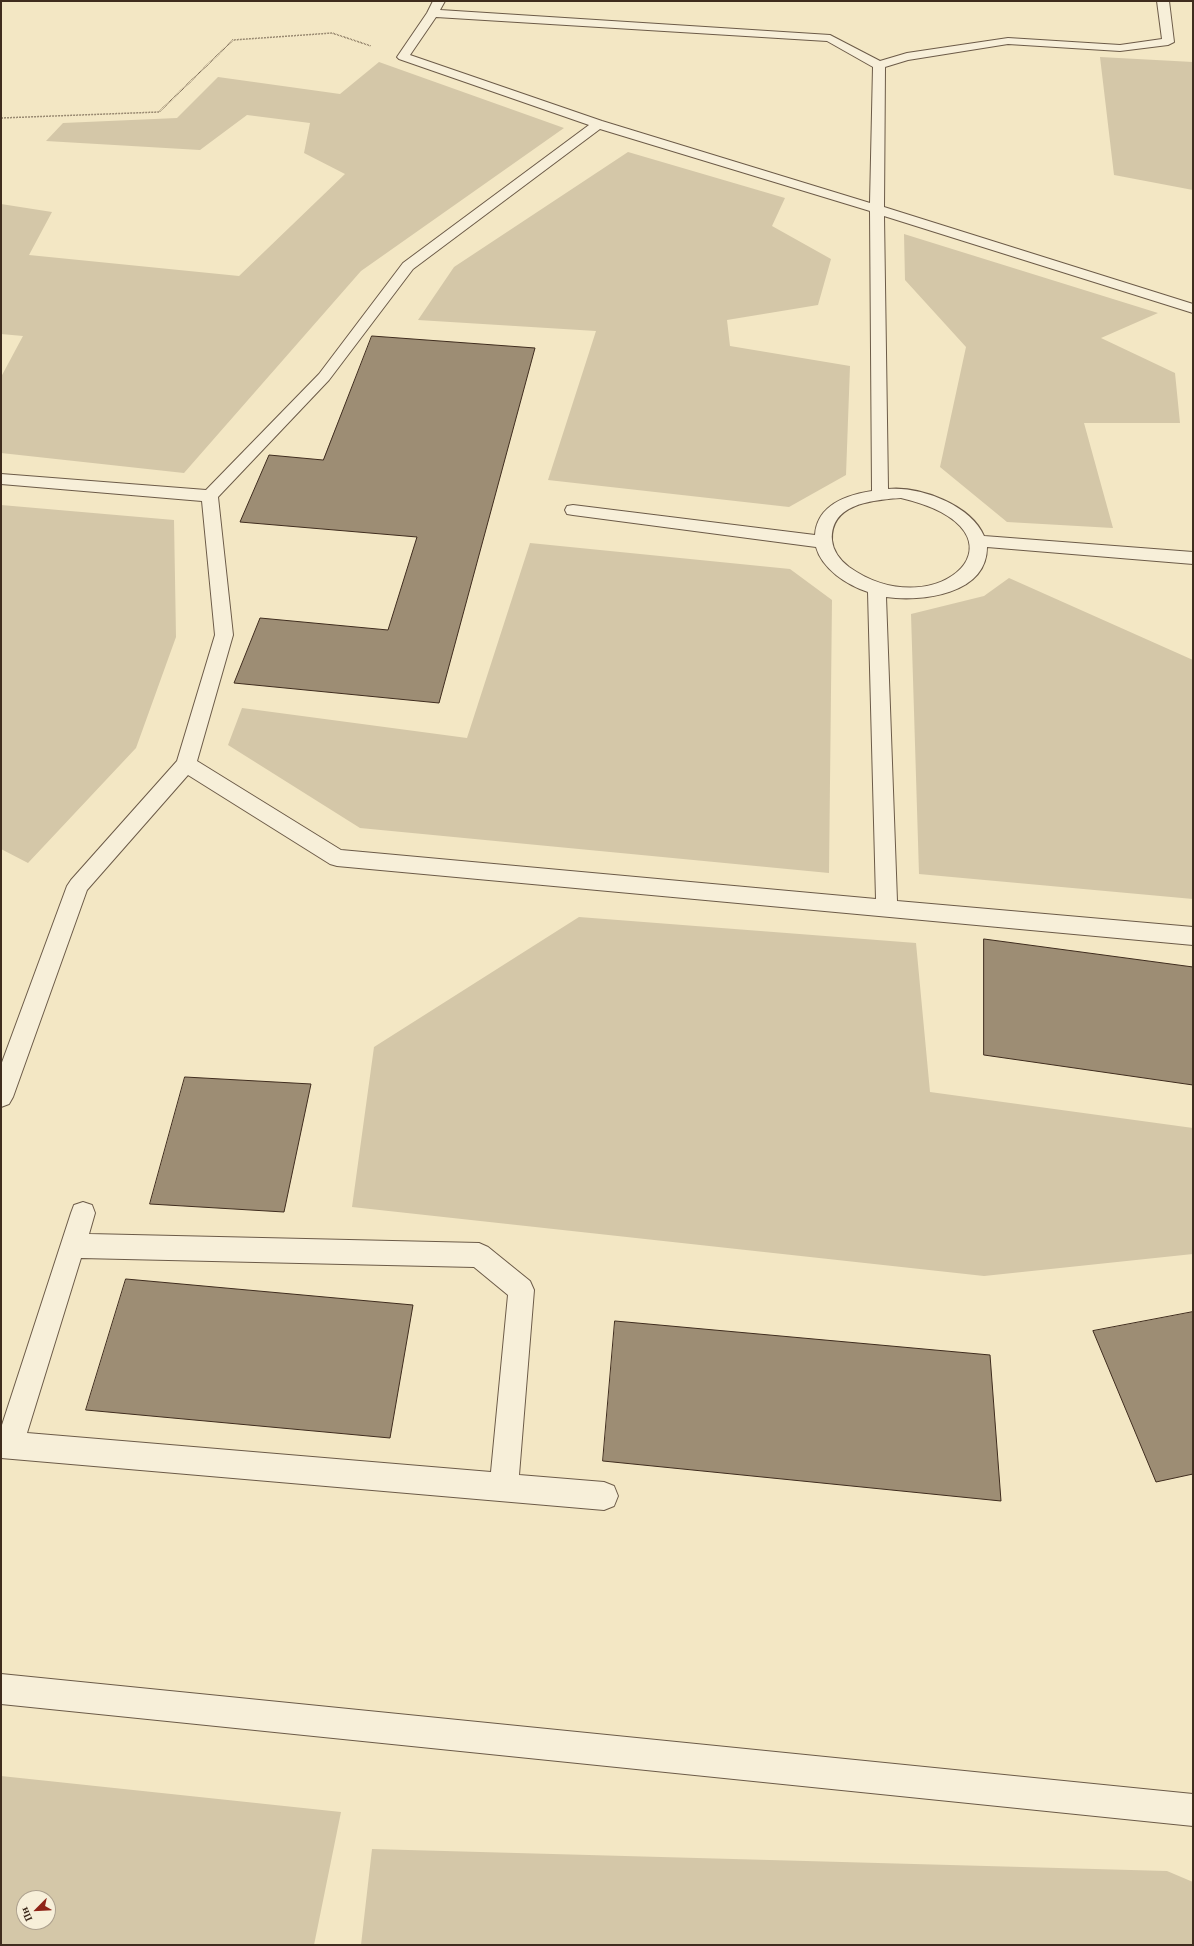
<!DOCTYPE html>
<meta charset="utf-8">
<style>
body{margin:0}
#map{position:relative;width:1194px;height:1946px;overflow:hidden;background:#f3e7c4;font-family:"Gentium Book Plus",serif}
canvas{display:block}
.frame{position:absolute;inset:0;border:2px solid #3f2c1e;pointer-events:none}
.north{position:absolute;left:16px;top:1890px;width:40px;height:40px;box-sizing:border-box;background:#f7efd9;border:1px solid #ada18e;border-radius:50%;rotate:246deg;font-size:11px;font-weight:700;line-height:16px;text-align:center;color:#3f2c1e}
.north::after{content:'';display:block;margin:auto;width:14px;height:18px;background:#8f2418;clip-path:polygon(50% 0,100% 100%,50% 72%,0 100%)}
</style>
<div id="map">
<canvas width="1194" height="1946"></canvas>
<div class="frame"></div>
<div class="north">Пн</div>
</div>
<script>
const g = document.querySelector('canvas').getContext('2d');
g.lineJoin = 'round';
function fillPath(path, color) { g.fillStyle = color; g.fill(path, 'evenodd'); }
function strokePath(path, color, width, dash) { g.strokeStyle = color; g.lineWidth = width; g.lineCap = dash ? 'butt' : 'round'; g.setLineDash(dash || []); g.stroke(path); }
fillPath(new Path2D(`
 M 1100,57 L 1193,62 L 1193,190 L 1114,175 Z
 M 379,62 L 564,128 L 361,271 L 184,473 L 1,453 L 1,377 L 23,336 L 1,334 L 1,204 L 52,212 L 29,255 L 239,276 L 345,174 L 304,153 L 310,123 L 247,115 L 200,150 L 46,141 L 63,123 L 177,118 L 218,77 L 340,94 Z
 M 628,152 L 785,198 L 772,226 L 831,259 L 818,305 L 727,320 L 730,346 L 850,366 L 846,475 L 789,507 L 548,480 L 596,331 L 418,320 L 454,267 Z
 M 904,234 L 1158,313 L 1101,338 L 1175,373 L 1180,423 L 1084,423 L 1113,528 L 1007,522 L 940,467 L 966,347 L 905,280 Z
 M 1,505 L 174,520 L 176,637 L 136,748 L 28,863 L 1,849 Z
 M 530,543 L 790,569 L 832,600 L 829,873 L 360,828 L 228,745 L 242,708 L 467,738 Z
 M 1009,578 L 1193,660 L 1193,899 L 919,874 L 911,614 L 984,596 Z
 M 579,917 L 916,943 L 930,1092 L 1193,1128 L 1193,1254 L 984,1276 L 352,1207 L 374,1047 Z
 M 1,1776 L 341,1812 L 314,1945 L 1,1945 ZM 24,1898 L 48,1898 L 48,1922 L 24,1922 Z
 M 372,1849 L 1167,1871 L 1193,1882 L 1193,1945 L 361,1945 Z`), '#d4c7a8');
const building = new Path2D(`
 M 372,336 L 535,348 L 439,703 L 234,683 L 260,618 L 388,630 L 417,537 L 240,522 L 269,455 L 323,460 Z
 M 984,939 L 1193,967 L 1193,1085 L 984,1055 Z
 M 185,1077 L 311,1084 L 284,1212 L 150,1204 Z
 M 126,1279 L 413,1305 L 390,1438 L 86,1410 Z
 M 1193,1312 L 1193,1474 L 1156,1482 L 1093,1331 Z
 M 615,1321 L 990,1355 L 1001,1501 L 603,1461 Z`);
fillPath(building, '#9d8d74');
strokePath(building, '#3f2c1e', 1);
const service = new Path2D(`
 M 433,1 L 445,1 L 440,10 L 830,35 L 880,61 L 907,53 L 1008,38 L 1120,45 L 1162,39 L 1157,1 L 1169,1 L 1174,42 L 1168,45 L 1120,51 L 1008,44 L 908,60 L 885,67 L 884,207 L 1193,304 L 1193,313 L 884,216 L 888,489 C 920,486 971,505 984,536 L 1193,552 L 1193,564 L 987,547 C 987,595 921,602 886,597 L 897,901 L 1193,927 L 1193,945 L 337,866 L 330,864 L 188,775 L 87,890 L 13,1097 L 9,1104 L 1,1107 L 1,1065 L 67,886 L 71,880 L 177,761 L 215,635 L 202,501 L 1,484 L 1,474 L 206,490 L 319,374 L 403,263 L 589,125 L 399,59 L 397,57 L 427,13 ZM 436,17 L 827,41 L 873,67 L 870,203 L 602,121 L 410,55 ZM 600,129 L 870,211 L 872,491 C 846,495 817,505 815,535 L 573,505 L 567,506 L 565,510 L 567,514 L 573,515 L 816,547 C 822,569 847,585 868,592 L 876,899 L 341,850 L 197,761 L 233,635 L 218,497 L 329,380 L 413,269 ZM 901,498 C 1041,531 938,630 849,567 C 840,560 833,551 832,540 C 830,503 874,500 901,498 Z
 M 83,1202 L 92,1205 L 95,1213 L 89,1234 L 479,1243 L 488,1247 L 530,1281 L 534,1290 L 519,1475 L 604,1482 L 614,1486 L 618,1496 L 614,1506 L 604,1510 L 1,1458 L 1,1428 L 71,1213 L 74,1205 ZM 81,1258 L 474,1267 L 508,1295 L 491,1472 L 27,1433 Z
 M 1,1674 L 1193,1794 L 1193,1826 L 1,1704 Z`);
strokePath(service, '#6c5b48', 2);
strokePath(new Path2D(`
 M 1,118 L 159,112 L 233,40 L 332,33 L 371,46`), '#3f2c1e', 1.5, [0.5, 1]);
fillPath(service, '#f7efd9');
</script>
